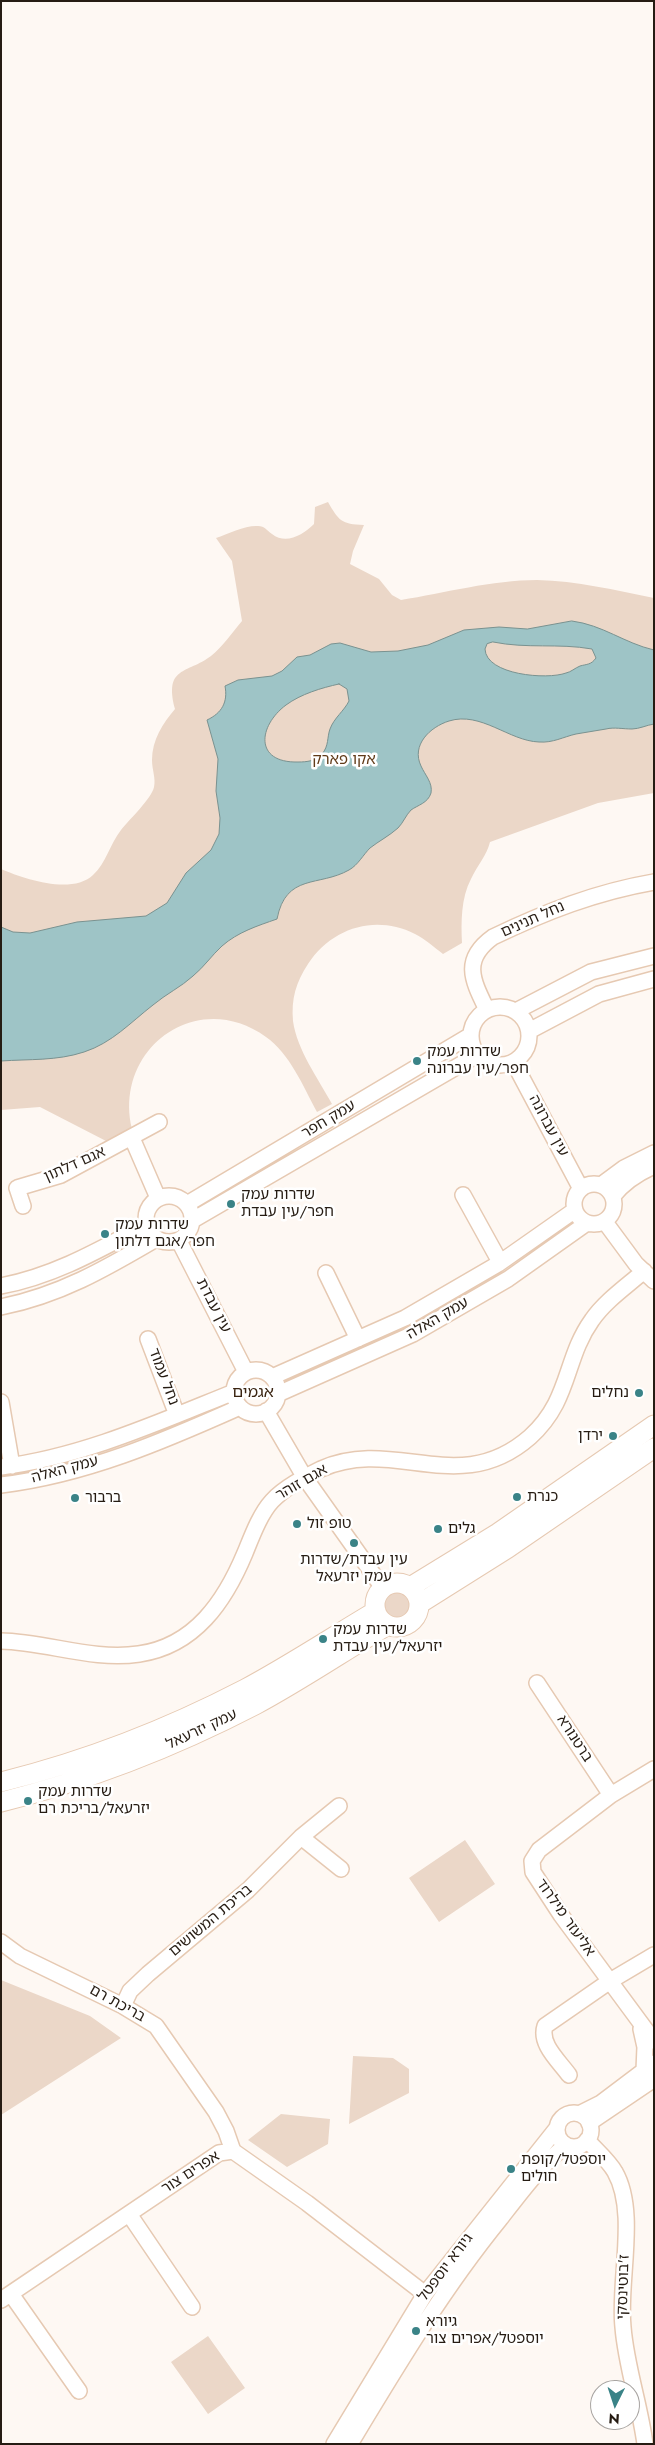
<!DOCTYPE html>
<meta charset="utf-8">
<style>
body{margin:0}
#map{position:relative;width:655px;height:2445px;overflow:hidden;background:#fef8f3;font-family:Jost,sans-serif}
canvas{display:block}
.frame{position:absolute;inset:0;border:2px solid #261c13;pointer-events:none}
.north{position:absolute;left:590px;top:2380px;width:50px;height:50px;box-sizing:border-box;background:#fff;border:1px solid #a8a4a1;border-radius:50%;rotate:184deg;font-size:14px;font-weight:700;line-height:20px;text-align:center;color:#261c13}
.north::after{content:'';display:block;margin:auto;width:18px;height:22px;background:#3a8387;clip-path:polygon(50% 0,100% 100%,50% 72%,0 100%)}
</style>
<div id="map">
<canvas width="655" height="2445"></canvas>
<div class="frame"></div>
<div class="north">N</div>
</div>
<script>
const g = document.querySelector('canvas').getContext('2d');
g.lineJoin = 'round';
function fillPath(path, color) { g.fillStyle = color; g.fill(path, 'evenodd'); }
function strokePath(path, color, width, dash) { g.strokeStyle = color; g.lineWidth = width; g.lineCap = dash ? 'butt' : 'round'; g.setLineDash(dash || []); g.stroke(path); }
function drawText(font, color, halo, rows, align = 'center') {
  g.font = font + ' Jost,"Noto Sans Hebrew",sans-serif'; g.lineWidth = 5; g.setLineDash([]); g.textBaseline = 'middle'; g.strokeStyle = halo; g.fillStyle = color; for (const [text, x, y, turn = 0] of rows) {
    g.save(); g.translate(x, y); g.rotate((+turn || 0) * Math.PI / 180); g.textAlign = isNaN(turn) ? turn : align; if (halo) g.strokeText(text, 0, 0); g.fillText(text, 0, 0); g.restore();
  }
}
fillPath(new Path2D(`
 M 328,502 C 339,521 341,524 364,525 L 353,551 L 350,564 L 379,579 L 392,595 L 401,600 C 444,593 493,580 537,580 C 577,581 615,590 654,598 L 654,793 L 598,803 L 490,842 C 487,855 477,866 471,879 C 461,898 461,922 462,943 L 443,954 C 434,947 425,939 415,934 C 375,914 332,928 308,964 C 296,982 291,999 293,1021 C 297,1050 318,1078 332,1104 L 317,1112 C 303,1086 290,1054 266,1037 C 197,987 113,1049 132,1129 L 108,1142 L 40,1107 L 1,1110 L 1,869 C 24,879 72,895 93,875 C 106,863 110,844 121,830 C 129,820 152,798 154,787 C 156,778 152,770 152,760 C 152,740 163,723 175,709 C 164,666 187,674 211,656 C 222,647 232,633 242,621 L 232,561 L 216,538 C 228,534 246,525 258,526 C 265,526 266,530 272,534 C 286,545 303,535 314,524 L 315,507 Z
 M384 1606a14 14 0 1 1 28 0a14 14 0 1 1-28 0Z
 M 465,1840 L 495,1884 L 439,1922 L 409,1878 Z
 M 1,1980 L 90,2016 L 121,2038 L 1,2115 Z
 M 353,2056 L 393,2058 L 409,2069 L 409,2093 L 349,2124 Z
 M 281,2114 L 330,2119 L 328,2144 L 287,2167 L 248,2140 Z
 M 208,2336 L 245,2388 L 208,2414 L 171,2362 Z`), '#ebd7c8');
const water = new Path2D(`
 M 572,621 C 603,625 624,643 654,650 L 654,724 C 647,725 639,729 632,729 C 623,729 614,727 606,729 C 596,731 586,732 576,734 C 563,737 553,743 539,742 C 509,741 481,711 449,721 C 430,727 411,745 421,766 C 425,775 433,783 431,793 C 428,803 418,805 411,810 C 406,815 403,823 398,828 C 389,836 379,841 370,848 C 363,855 358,865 349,870 C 319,887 286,873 277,919 C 257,926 238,932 222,946 C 212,955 204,967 193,976 C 181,987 166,994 153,1005 C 131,1022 112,1043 84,1052 C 57,1061 29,1059 1,1061 L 1,927 L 13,932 L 30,933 L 77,922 L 146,916 L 167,903 L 186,873 L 211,850 L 219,834 L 220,818 L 216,791 L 218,759 L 207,720 C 222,713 228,702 225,686 L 238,680 L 272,676 L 282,671 L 297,657 L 310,655 L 331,644 L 340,643 L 371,652 L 398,651 L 428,645 L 464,630 L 499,627 L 527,629 ZM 493,642 C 527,649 558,643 592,649 L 596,658 C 591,665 587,664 580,666 C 575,668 571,672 566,673 C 547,680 486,675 485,649 L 487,644 ZM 339,684 L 347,689 L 349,701 C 344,711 334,718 330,729 C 327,737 329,746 322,754 C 316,761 307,762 298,762 C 254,763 258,726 286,705 C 301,694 321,688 339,684 Z`);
fillPath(water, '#9ec4c6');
strokePath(water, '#7a9290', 1);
const minor = new Path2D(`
 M471 1036a29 29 0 1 1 58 0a29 29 0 1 1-58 0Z
 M 487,1010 C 473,981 461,960 493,937 C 545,912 596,892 654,882
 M 516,1011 L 591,972 L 654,956
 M 529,1031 L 599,994 L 654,979
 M 514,1063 L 581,1189
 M 132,1138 L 158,1198
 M574 1204a20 20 0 1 1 40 0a20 20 0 1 1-40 0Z
 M 601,1185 L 624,1168 L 654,1153
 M 463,1195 L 500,1262
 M146 1219a23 23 0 1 1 46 0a23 23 0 1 1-46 0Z
 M 613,1196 C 624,1182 638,1173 654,1166
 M 187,1204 L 471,1035
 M 23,1206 L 17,1188 L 61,1175 L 159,1122
 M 193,1220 L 477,1055
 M 605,1222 L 636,1264 L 654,1281
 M 179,1241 L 246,1372
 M 326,1273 L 358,1339
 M 1,1286 C 54,1276 99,1250 146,1225
 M 1,1307 C 60,1295 105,1269 156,1239
 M 148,1339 L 177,1415
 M234 1392a22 22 0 1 1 44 0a22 22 0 1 1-44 0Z
 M 272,1377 L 405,1318 L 498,1264 L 575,1210
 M 278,1394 L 413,1334 L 508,1279 L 587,1223
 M 1,1402 L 12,1466
 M 266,1411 L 305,1478 L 383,1588
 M 1,1467 C 82,1457 159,1422 234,1392
 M 1,1485 C 85,1475 164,1441 240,1407
 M 1,1641 C 47,1642 93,1661 139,1654 C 195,1646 225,1601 245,1553 C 252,1536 260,1514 272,1501 C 285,1487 305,1477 321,1469 C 395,1436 459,1499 530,1437 C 571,1400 564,1359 592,1320 C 605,1301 627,1286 644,1271
 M 537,1683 L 611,1795
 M 654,1769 L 611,1795 L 539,1850 L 532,1861 L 533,1872 L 561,1915 L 654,2041
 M 301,1837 L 341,1869
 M 1,1942 L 20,1956 L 123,2006 L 156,2026 L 216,2112 L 226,2131 L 233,2151
 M 123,2006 L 130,1991 L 148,1974 L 248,1890 L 301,1837 L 339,1806
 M 641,2029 L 645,2047 L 644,2070
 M 569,2075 C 559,2061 539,2044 545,2026 L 610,1981 L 654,1955
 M557 2130a17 17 0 1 1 34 0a17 17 0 1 1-34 0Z
 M 579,2114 L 601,2103 L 654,2063
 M 589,2123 L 654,2079
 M 587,2140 C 596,2150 609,2161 615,2172 C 638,2212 618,2282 623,2327 C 626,2366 640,2405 645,2444
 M 129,2214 L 192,2307
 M 11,2294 L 79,2391
 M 1,2300 L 219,2153 L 233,2151 L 307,2203 L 425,2294
 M 334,2444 L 425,2294 L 557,2128
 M 350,2444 C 397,2366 443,2289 500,2219 C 521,2192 540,2166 566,2145`);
const major = new Path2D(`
 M375 1605a22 22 0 1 1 44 0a22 22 0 1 1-44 0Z
 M 410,1587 L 498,1533 L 654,1425
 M 419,1604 L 508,1548 L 654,1448
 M 1,1782 C 86,1761 168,1729 245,1689 C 290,1665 332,1637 376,1611
 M 1,1802 C 90,1780 174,1747 255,1705 C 300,1681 344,1651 388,1625`);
strokePath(minor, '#e6c9b2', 18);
strokePath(major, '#e6c9b2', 21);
strokePath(minor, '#fff', 15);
strokePath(major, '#fff', 19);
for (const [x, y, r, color] of [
 [417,1061,5,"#3a8387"],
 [231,1204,5,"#3a8387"],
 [105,1234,5,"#3a8387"],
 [639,1393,5,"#3a8387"],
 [613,1436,5,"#3a8387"],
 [517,1497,5,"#3a8387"],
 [75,1498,5,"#3a8387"],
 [297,1524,5,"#3a8387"],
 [438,1529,5,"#3a8387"],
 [354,1543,5,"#3a8387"],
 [323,1639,5,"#3a8387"],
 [28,1801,5,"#3a8387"],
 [511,2169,5,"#3a8387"],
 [416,2331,5,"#3a8387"]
]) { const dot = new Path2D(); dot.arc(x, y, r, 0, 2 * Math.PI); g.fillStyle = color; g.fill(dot); strokePath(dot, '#fff', 2); }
drawText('15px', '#613b19', '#fff', [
 ["אקו פארק",344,760]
]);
drawText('15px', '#261c13', '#fff', [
 ["נחל תנינים",533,920,-24],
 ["עמק חפר",329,1120,-31],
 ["עין עברונה",548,1126,62],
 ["אגם דלתון",75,1165,-24],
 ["עין עבדת",213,1306,63],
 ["עמק האלה",438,1319,-30],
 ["נחל עמוד",163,1377,69],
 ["עמק האלה",65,1470,-15],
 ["אגם זוהר",302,1483,-30],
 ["עמק יזרעאל",202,1730,-25],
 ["ברטנורא",574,1739,57],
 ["אליעזר מילרוד",565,1918,55],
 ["בריכת המשושים",211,1921,-40],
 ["בריכת רם",117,2004,29],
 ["אפרים צור",191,2173,-33],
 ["גיורא יוספטל",446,2268,-53],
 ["ז'בוטינסקי",624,2287,-88]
]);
drawText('15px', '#261c13', '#fff', [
 ["שדרות עמק",427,1052],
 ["חפר/עין עברונה",427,1069],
 ["שדרות עמק",241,1195],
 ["חפר/עין עבדת",241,1212],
 ["שדרות עמק",115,1225],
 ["חפר/אגם דלתון",115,1242],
 ["נחלים",629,1393,"right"],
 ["ירדן",603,1436,"right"],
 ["כנרת",527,1497],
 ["ברבור",85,1498],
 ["טופ זול",307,1524],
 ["גלים",448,1529],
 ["עין עבדת/שדרות",354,1560,"center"],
 ["עמק יזרעאל",354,1577,"center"],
 ["שדרות עמק",333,1630],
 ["יזרעאל/עין עבדת",333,1647],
 ["שדרות עמק",38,1792],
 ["יזרעאל/בריכת רם",38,1809],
 ["יוספטל/קופת",521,2160],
 ["חולים",521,2177],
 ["גיורא",426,2322],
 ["יוספטל/אפרים צור",426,2339]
], 'left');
drawText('16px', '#3a2411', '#fff', [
 ["אגמים",253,1393]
]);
</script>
